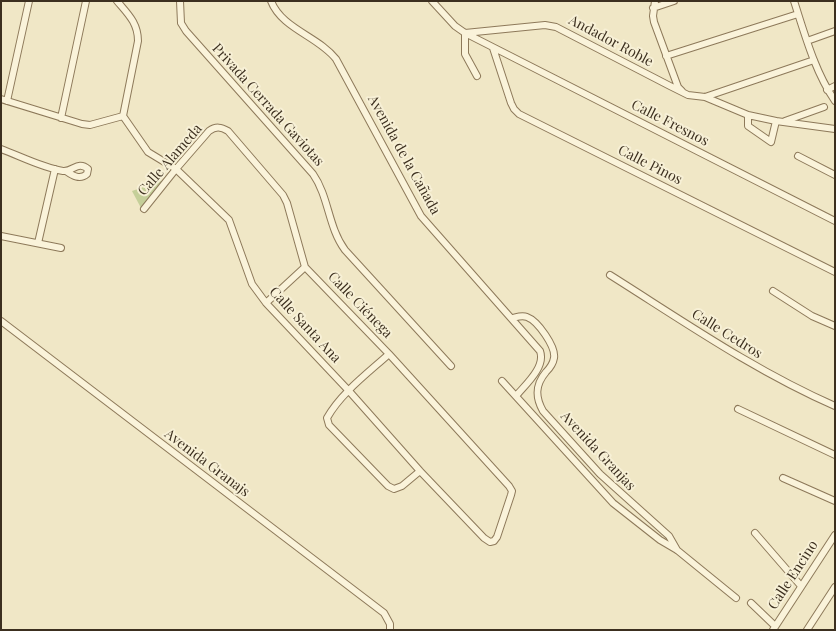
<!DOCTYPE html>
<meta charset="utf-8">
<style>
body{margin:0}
#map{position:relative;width:836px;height:631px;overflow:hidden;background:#f0e7c6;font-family:"Playfair Display",serif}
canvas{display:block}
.frame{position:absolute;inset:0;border:2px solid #3c2f1f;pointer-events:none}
</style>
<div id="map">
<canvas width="836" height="631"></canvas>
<div class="frame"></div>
</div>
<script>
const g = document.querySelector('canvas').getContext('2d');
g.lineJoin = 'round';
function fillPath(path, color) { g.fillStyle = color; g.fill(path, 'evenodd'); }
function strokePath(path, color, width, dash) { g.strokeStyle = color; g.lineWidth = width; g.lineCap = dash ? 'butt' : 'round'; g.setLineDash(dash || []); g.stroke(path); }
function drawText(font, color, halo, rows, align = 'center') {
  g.font = font + ' "Playfair Display",serif'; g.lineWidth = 4; g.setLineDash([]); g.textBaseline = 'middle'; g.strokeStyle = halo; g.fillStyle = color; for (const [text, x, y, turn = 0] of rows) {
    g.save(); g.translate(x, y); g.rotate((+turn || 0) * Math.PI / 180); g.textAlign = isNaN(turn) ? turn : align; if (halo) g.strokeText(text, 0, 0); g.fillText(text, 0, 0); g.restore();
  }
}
fillPath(new Path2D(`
 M 164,180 L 141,208 L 132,191 Z`), '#c5cf99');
const street = new Path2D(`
 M 117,1 C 128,14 138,23 138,41 L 123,116
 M 180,1 L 181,23 L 186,31 L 313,174 C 329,197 328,227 345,250 L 451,366
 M 271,1 C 282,29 318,36 336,59 L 421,216 L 540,351 C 546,367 525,385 516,396
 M 432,1 L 455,26 L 465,33 L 835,221
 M 655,1 L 653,16 L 654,22 L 678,87 L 682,91
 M 794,1 C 805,35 815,72 835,101
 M 653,8 L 674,1
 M 807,41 L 835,31
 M 493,48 L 511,103 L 514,109 L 519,114 L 835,272
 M 666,56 L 798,14
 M 477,76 L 465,54 L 465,33 L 545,25 L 556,27 L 670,86 L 688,95 L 705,97 L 814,60
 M 827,90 L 835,86
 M 705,97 L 748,115 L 776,121 L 835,129
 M 1,99 L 82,124 L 90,125 L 123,116
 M 7,101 L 29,1
 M 748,115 L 748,126 L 771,142 L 776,121
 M 123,116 L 148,152 L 176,169 L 229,220 L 252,284 L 266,303 L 349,391 L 420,471 L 484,538 L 490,542 L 494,541 L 497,537 L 511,495 L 512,491 L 509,486 L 389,354 L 305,267 L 287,203 L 283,195 L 228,131 C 221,127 216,126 209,131 L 176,169 L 144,209
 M 61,118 L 86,1
 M 785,121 L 824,107
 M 1,149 C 20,156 43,168 63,171 C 73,172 78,160 88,169 L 87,174 C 80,180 73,176 66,171
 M 798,156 L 835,175
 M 1,236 L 61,248
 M 38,243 L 55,169
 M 610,275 C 683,321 755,371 835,406
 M 773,291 L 812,316 L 835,326
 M 266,303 L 305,267
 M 512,318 C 517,317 522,315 527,317 C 538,321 556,347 554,358 C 553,364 550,368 546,372 C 535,385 535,397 543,411 L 600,474 L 669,536 L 677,550
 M 1,321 L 384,613 L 390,624 L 390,630
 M 389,354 C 368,373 341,393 327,418 L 329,425 L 388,486 L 394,489 L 402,486 L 420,471
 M 502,381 L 613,503 L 660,540 L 677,550 L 736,598
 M 738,409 L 835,455
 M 783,478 L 835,501
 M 755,533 L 801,586
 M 751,603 L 775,626
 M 773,630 L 835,535
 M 807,630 L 835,587`);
strokePath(street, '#8d795a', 8);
strokePath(street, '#faf3da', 6);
drawText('14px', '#3c2f1f', '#f7f0d6', [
 ["Andador Roble",611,41,28],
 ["Privada Cerrada Gaviotas",268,105,48],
 ["Calle Fresnos",670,123,27],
 ["Avenida de la Cañada",404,155,61],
 ["Calle Alameda",170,160,-49],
 ["Calle Pinos",650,165,27],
 ["Calle Ciénega",360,305,46],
 ["Calle Santa Ana",305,325,47],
 ["Calle Cedros",727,334,32],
 ["Avenida Granjas",598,451,47],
 ["Avenida Granajs",207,463,37],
 ["Calle Encino",793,575,-57]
]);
</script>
